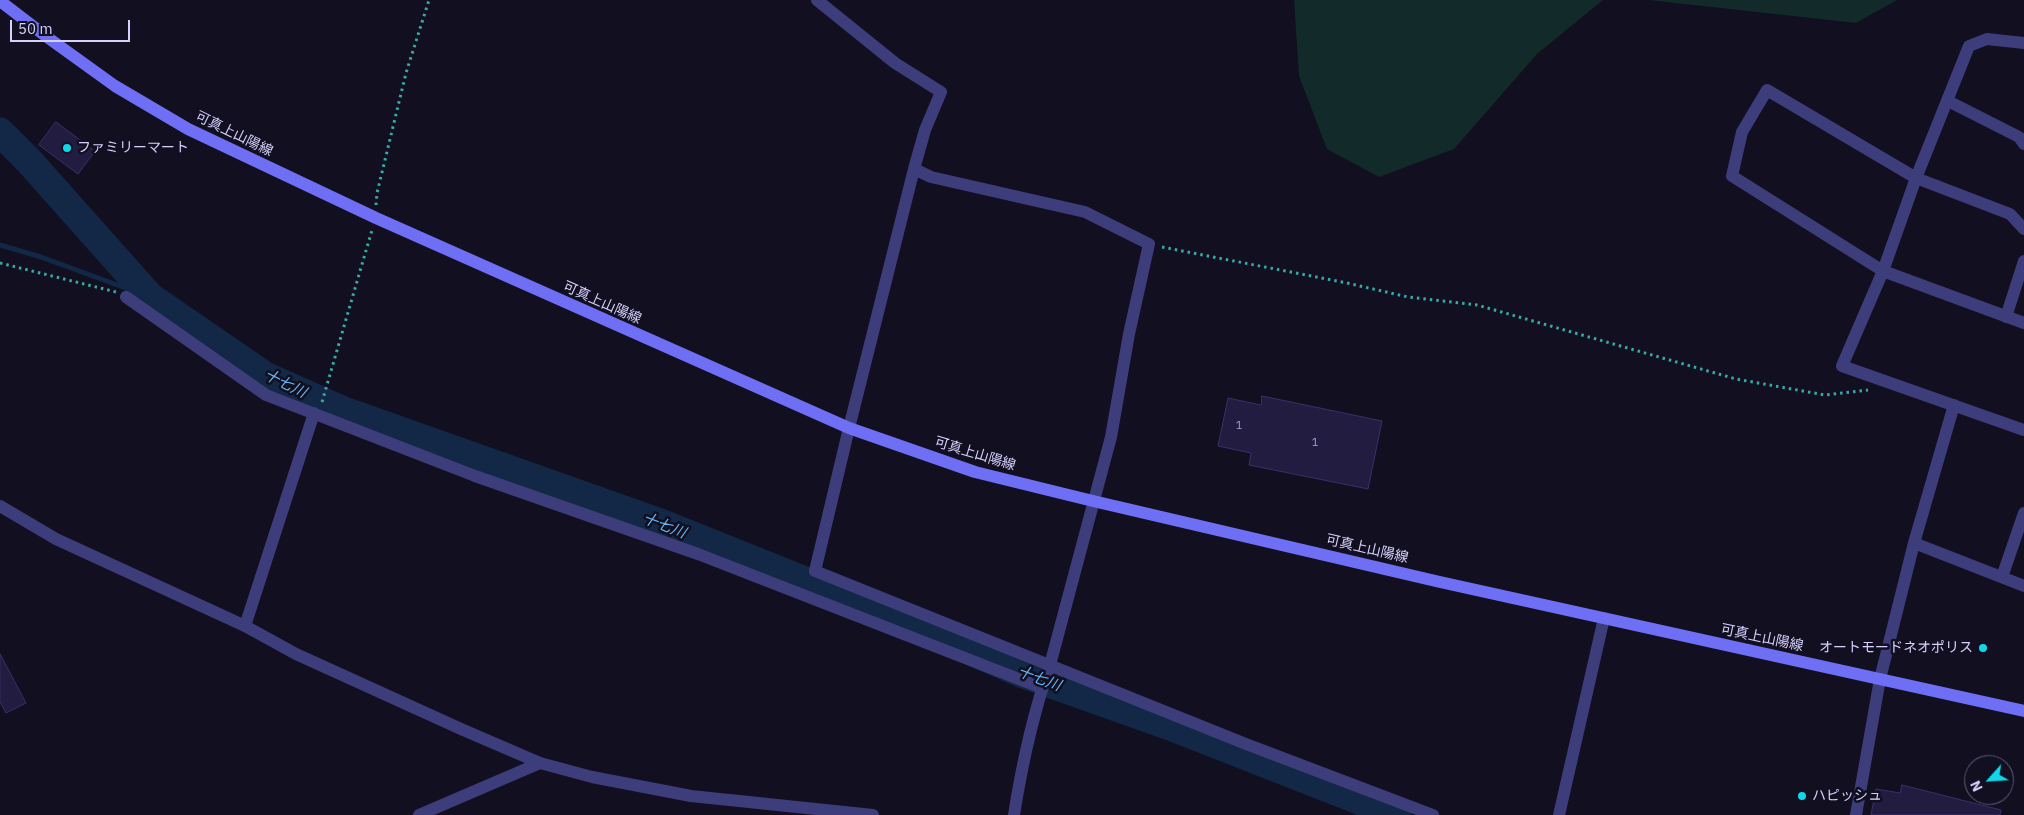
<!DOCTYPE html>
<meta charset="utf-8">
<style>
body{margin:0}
#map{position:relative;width:2024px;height:815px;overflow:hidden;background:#110f20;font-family:"IBM Plex Sans",sans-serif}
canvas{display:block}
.north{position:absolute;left:1964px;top:755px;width:50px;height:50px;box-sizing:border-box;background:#110f20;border:1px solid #5f5d78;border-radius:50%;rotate:244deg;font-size:14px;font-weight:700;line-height:20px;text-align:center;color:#d5d1fc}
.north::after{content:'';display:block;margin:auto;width:18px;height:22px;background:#10d8e9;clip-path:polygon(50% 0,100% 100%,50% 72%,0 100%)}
.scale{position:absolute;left:10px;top:20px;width:120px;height:22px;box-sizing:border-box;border:2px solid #d5d1fc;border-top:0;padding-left:6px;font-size:15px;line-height:18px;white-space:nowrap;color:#d5d1fc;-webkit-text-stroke:4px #110f20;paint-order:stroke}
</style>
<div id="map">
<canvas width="2024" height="815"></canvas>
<div class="north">N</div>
<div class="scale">50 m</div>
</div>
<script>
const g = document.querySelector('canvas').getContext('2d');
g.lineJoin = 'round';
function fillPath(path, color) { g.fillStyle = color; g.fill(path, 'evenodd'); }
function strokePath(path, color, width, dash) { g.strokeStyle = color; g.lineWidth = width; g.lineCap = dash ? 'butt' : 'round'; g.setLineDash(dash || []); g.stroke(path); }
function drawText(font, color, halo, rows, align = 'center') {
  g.font = font + ' "IBM Plex Sans","Noto Sans JP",sans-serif'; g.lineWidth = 5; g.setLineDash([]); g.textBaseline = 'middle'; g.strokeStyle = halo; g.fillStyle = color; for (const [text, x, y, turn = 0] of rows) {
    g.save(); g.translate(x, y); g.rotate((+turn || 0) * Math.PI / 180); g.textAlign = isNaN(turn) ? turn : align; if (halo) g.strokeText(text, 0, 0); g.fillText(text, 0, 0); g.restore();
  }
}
fillPath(new Path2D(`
 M 1294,0 L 1603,0 L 1537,54 L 1454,149 L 1379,177 L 1327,149 L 1299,76 Z
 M 1648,0 L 1897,0 L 1856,23 Z`), '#122a29');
strokePath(new Path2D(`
 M 0,245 L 41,257 L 150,297`), '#122846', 5);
strokePath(new Path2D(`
 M 0,132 L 29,161 L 150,297 L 265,376 L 344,411 L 663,524 L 880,611 L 1021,673 L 1170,726 L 1397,815`), '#122846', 29);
const building = new Path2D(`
 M 56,122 L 95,151 L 78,174 L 39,145 Z
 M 1262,396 L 1382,421 L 1368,489 L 1249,465 L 1251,453 L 1218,446 L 1228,398 L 1261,405 Z
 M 0,654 L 26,703 L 6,713 L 0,702 Z
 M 1902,785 L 2001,810 L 2000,815 L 1871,815 L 1876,789 L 1900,793 Z`);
fillPath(building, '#221c40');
strokePath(building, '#3a306b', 1);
strokePath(new Path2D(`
 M 376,205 L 377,193 L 406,73 L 429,0
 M 1162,247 L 1347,283 L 1408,297 L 1477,305 L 1736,379 L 1825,395 L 1868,390
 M 0,263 L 116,292
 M 322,402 L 372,230`), '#36aba1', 3, [2.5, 4]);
strokePath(new Path2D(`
 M 817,0 L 895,63 L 941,92 L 925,130 L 914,169 L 849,428 L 815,571 L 1246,744 L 1433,815
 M 2024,43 L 1987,39 L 1969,46 L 1916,178 L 1883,271 L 1842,366 L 2024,430
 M 1948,101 L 2019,137 L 2024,144
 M 914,169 L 931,177 L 1085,212 L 1149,244 L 1129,334 L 1111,437 L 1050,665 C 1033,714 1022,764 1014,815
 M 2024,229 L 2010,214 L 1916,178 L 1767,90 L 1742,132 L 1732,176 L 1883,271 L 2024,323
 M 126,297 L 266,395 L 475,476 L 698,554 L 1042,688
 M 2006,317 L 2024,261
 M 1914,543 L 2024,586
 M 2002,577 L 2024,513
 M 245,626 L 314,413
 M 419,815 L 540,763
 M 1559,815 L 1604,618
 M 1856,815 L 1880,679 L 1914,543 L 1954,405`), '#3e3d7c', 12);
strokePath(new Path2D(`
 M 0,506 L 56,539 L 245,626 L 296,654 L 461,729 L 540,763 L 592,777 L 691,796 L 873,815`), '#3e3d7c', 12);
strokePath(new Path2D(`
 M 0,1 L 47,37 L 115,86 L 188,129 L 376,218 L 849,428 L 975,472 L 1093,501 L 1440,582 L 2024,711`), '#6f6ff5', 12);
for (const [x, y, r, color] of [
 [67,148,5,"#10d8e9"],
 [1983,648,5,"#10d8e9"],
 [1802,796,5,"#10d8e9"]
]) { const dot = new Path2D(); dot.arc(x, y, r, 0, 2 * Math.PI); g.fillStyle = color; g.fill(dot); strokePath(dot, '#110f20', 2); }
drawText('11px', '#a8a4cd', null, [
 ["1",1239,426],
 ["1",1315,443]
]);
drawText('14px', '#d5d1fc', '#110f20', [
 ["可真上山陽線",234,134,26],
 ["可真上山陽線",602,303,24],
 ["可真上山陽線",975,454,17],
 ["可真上山陽線",1367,549,13],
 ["可真上山陽線",1762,638,12]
]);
drawText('14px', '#d5d1fc', '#110f20', [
 ["ファミリーマート",77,148],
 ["オートモードネオポリス",1973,648,"right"],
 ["ハピッシュ",1812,796]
], 'left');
drawText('italic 15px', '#66b6f5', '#110f20', [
 ["十七川",285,384,26],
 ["十七川",664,526,21],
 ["十七川",1039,679,20]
]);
</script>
